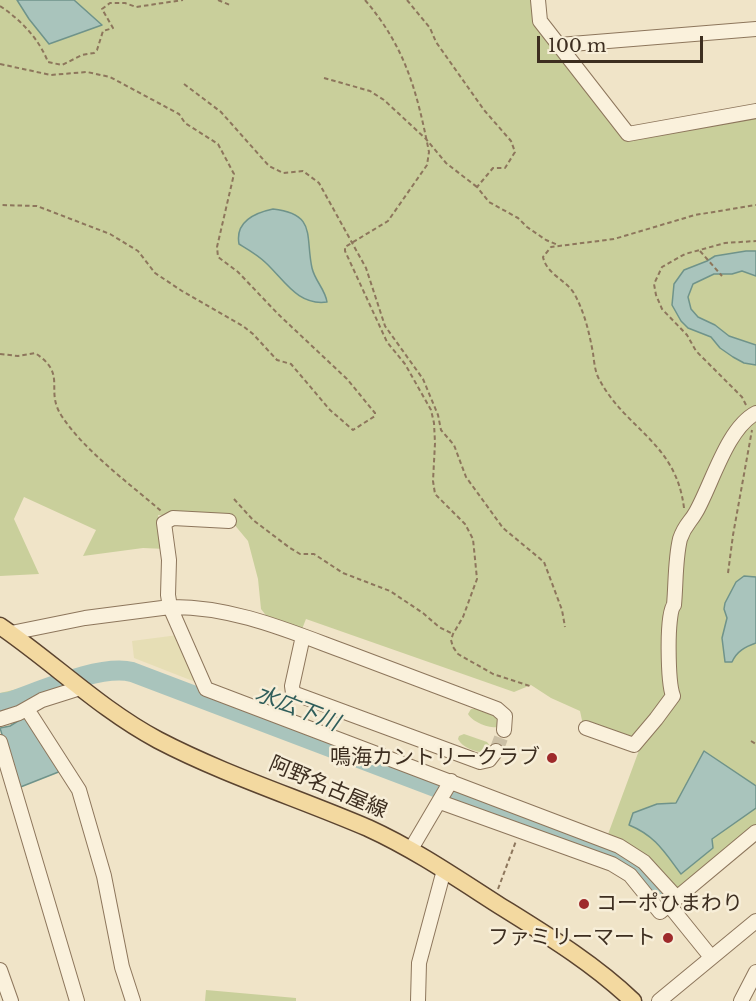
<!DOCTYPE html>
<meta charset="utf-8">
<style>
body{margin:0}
#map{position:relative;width:756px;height:1001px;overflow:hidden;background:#f0e4c8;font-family:"Libre Baskerville",serif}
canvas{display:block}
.scale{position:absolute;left:537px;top:36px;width:166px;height:27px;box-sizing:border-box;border:3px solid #3d2e20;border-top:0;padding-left:8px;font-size:18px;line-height:21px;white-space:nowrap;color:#3d2e20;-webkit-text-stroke:4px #f7eed8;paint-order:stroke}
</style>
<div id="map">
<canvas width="756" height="1001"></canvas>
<div class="scale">100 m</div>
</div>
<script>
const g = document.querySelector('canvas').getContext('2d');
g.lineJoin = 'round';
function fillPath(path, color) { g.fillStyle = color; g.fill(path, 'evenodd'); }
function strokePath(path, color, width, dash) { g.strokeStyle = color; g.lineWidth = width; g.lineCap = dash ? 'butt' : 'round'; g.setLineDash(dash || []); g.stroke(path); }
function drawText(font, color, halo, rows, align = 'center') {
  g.font = font + ' "Libre Baskerville","Noto Sans JP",serif'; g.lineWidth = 5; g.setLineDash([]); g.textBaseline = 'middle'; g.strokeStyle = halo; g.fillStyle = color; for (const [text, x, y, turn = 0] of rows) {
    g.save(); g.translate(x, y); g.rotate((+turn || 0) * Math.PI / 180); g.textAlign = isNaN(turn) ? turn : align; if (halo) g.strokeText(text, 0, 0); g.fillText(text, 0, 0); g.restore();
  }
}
fillPath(new Path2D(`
 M 178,635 L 198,683 L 134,658 L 132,641 Z`), '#e6deb5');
fillPath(new Path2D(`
 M 0,0 L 533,0 L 627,140 L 756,117 L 756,825 L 680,887 L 674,887 L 607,837 L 641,745 L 583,725 L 580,711 L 551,698 L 531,685 L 514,692 L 306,619 L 302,629 L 268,618 L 261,609 L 258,579 L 248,541 L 233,523 L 158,515 L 166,549 L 143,548 L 83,556 L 96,530 L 24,497 L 14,519 L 39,574 L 0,576 Z
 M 54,677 L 61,683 L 23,695 L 0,700 L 0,693 L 22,688 Z
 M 471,709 L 476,709 L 499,718 L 499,727 C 490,729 472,722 468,714 Z
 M 464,734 L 487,742 L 491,747 L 489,752 C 480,754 462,748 458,739 L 459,736 Z
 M 206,990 L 296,998 L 296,1001 L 205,1001 Z`), '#c9cf9b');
const water = new Path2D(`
 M 17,0 L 74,0 L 102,25 L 49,44 L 29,19 Z
 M 273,209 C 317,214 305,236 312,268 C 315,281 325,289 327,302 C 298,306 285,281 266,263 C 258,255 249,250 239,244 C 235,222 254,213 273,209 Z
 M 746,251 L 756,251 L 756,276 L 742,271 L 732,274 L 714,274 L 693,284 L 688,297 L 691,309 L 698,317 L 715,325 L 729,336 L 756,345 L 756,365 L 744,363 L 733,357 L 720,348 L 711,337 L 688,328 L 681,321 L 672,305 L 674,284 L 684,270 L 707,261 L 715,256 Z
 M 744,576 L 756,577 L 756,643 C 745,647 737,651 732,662 L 725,662 L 722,638 L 727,618 L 724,609 L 725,603 L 736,582 Z
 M 26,716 L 61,771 L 18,788 L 0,728 L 10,726 Z
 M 704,751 L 756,786 L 756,808 L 712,839 L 713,848 L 681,874 C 665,853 656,836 629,825 L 633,813 L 657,804 L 676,803 Z`);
fillPath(water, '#a9c4bc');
strokePath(water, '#6f938a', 1.5);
strokePath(new Path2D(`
 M 0,703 L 9,702 C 41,691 101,664 132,672 L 614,855 L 635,866 L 662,897`), '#a9c4bc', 20);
strokePath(new Path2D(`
 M 496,751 L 504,730`), '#ccc0a6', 14, [14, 7]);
const minor = new Path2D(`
 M 538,0 L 540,21 L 628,134 L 756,111
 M 559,45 L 756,29
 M 229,521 L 173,518 L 164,523 L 169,560 L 168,595 L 170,607 C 232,606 289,631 346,652 C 397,671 447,690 497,709 L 505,716 L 504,730
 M 11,633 L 85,618 L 170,607 L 206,689 L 619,846 L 644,862 L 676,897
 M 303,636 L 292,686 L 293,693 L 480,762 L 489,760 L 496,751
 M 27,709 L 79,790 L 104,876 L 122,967 L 133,1001
 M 0,719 L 19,713 L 42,700 L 80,688
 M 586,728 L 634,745 L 656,719 L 673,696 C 668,683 666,614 674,605 C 676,584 675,560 680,539 C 685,524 690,523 696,512 C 712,484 727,428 756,413
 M 0,742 L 77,1001
 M 440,802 L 612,864 L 630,875 L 660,912 L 756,832
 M 411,849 L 451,781
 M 669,905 L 711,957
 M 0,970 L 11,1001
 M 418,1001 L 419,963 L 444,870
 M 659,1001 L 756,921
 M 741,1001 L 756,972`);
const major = new Path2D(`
 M 0,626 C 54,663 100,709 158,740 C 225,775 298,798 368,828 C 414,849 455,877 497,904 C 545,934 592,962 633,1001`);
strokePath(minor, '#8d765c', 16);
strokePath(major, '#5b4430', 19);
strokePath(new Path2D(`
 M 218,0 L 230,5
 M 365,0 C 406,48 417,92 429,152 L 427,165 L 388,221 L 345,247 L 345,251 L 387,342 L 405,364 L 431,410 L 434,423 L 435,443 L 433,481 L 435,494 L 465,524 L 473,539 L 477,579 L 463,617 L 453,634 L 451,640 L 453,647 L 458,654 L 493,674 L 530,686
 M 407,0 L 430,28 L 436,42 L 484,110 L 511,141 L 515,152 L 505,168 L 493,168 L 477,187 L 489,202 L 518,218 L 527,227 L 546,240 L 558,245
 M 0,6 C 21,20 39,39 48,62 L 62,65 L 82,55 L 94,53 L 97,50 L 103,31 L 113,28 L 102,9 L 110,3 L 125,3 L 136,7 L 183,0
 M 0,64 L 51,75 L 87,72 L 110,77 L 179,114 L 185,123 L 218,144 L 234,174 L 217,247 L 218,257 L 238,272 L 278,314 L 347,379 L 375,413 L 375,416 L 353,430 L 330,410 L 291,364 L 277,360 L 253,334 L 243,326 L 182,291 L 155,273 L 138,251 L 110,234 L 37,206 L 0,205
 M 324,78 L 370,91 L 384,100 L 426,139 L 446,163 L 477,187
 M 184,84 L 221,112 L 269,166 L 283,173 L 303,171 L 319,183 L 366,268 L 385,326 L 423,379 L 438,415 L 441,430 L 454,445 L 466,477 L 503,528 L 544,562 L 562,610 L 565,627
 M 700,251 L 722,276
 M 0,354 L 18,356 L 35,353 C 69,375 43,390 63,418 C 87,453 129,483 161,511
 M 746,405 L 742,397 L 696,351 L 687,335 L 662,309 L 656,295 L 654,284 L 662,267 L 685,254 L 725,243 L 756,241
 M 234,499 L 253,520 L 290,548 L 300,554 L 314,554 L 343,573 L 390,591 L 423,613 L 439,627 L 453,634
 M 684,508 C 676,442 626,430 599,379 C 595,372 594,361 593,353 C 589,332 585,314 575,295 C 567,280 547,275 543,257 L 551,247 L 614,239 L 695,215 L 756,205
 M 728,573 L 733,535 L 752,430
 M 751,741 L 756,744
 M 498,889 L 516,841`), '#8d765c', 2, [4.5, 3]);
strokePath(minor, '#faf1dc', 14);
strokePath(major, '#f3d9a0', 16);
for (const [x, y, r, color] of [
 [552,758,6,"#9e2a2b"],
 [584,904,6,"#9e2a2b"],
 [668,938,6,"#9e2a2b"]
]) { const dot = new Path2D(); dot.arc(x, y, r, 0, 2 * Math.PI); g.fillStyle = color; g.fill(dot); strokePath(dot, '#f7eed8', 2); }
drawText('21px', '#3d2e20', '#f7eed8', [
 ["鳴海カントリークラブ",540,758],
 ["コーポひまわり",596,904,"left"],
 ["ファミリーマート",656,938]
], 'right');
drawText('21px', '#3d2e20', '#f7eed8', [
 ["阿野名古屋線",328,788,23]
]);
drawText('italic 22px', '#2f5d5a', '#f7eed8', [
 ["水広下川",297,709,21]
]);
</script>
